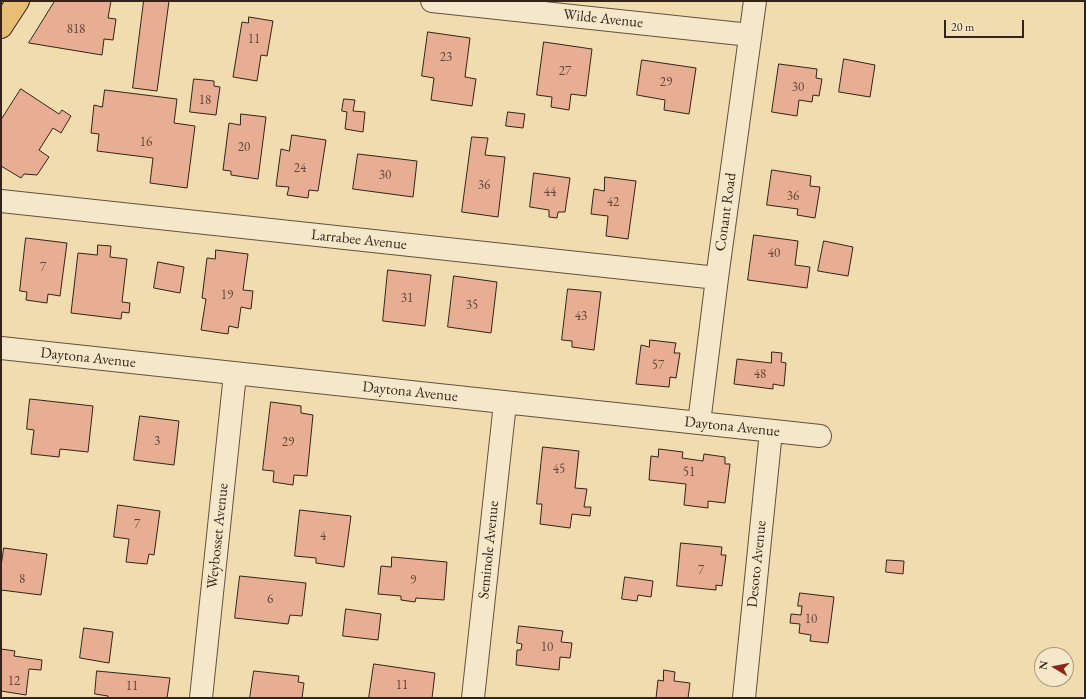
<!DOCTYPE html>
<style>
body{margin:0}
#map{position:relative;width:1086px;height:699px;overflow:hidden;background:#f0dcae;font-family:"EB Garamond",serif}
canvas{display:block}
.frame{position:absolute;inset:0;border:2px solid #33231a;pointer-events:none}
.north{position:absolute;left:1034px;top:647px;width:40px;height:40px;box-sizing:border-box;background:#f5e8ca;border:1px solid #a79984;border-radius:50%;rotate:280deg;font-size:11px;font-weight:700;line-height:16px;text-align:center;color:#33231a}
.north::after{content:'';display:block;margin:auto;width:14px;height:18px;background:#8f2418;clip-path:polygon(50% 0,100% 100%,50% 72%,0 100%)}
.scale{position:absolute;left:944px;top:20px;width:80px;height:18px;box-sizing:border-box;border:2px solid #33231a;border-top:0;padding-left:5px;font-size:12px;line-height:14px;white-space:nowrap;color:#33231a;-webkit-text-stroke:3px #f5e8ca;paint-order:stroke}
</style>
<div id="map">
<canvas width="1086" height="699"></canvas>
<div class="frame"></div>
<div class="north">N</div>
<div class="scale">20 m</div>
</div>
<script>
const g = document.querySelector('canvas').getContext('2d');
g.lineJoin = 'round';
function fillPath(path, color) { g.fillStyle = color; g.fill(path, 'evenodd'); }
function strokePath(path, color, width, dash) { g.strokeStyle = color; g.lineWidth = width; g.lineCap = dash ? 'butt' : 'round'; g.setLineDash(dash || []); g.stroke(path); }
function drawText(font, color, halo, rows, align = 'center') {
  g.font = font + ' "EB Garamond",serif'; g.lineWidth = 3.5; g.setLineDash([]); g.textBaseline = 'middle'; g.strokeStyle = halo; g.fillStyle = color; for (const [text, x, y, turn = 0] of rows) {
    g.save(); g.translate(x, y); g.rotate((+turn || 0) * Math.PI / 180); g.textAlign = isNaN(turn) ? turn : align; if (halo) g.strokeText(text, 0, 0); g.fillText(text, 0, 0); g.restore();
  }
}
const building = new Path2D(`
 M 55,1 L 111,1 L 108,18 L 116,19 L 113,40 L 104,39 L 102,55 L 29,43 Z
 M 144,1 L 169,1 L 157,91 L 133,88 Z
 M 249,17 L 273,21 L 267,56 L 261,55 L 257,81 L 233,77 L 242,22 L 248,23 Z
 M 428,32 L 470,38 L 465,77 L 476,79 L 472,106 L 431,100 L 434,78 L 422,76 Z
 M 544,42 L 592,49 L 586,96 L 571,94 L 569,110 L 551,107 L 552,97 L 537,95 Z
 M 844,59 L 875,65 L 870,97 L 839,92 Z
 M 642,60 L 696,68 L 689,114 L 664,110 L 665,100 L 637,95 Z
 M 779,64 L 817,69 L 816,78 L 822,79 L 819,96 L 813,95 L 812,102 L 799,100 L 797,116 L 772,112 Z
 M 194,79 L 214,81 L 214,86 L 220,87 L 216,115 L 190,112 Z
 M 21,89 L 59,114 L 62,110 L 71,116 L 61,133 L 53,128 L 39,150 L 49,157 L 37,175 L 24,174 L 21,178 L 1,166 L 1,120 Z
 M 105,90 L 177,99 L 174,123 L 195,126 L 187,188 L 150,183 L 153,158 L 97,151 L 99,134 L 91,133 L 94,105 L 102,107 Z
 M 344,99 L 355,100 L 353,111 L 365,112 L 363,132 L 345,129 L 347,112 L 342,111 Z
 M 508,112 L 525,114 L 523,128 L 506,126 Z
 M 241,114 L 266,117 L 258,179 L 231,175 L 231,171 L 223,170 L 229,123 L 240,125 Z
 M 292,135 L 326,140 L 318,191 L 309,190 L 308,198 L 287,195 L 289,187 L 276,186 L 281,149 L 289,151 Z
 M 472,137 L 488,138 L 485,155 L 505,157 L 498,217 L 462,212 Z
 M 358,154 L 417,161 L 413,197 L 353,189 Z
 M 772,170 L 811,176 L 810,186 L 820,187 L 815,218 L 797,215 L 798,209 L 767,205 Z
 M 534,173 L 570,178 L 565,212 L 558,212 L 557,218 L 549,217 L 549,210 L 530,207 Z
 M 605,177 L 636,181 L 628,239 L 606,236 L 608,216 L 591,214 L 594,189 L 604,191 Z
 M 754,235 L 798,241 L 795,265 L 810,267 L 807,288 L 748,280 Z
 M 26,238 L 67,243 L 60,296 L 48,294 L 47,303 L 26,300 L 27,292 L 20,291 Z
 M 824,241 L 853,247 L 848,276 L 818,271 Z
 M 98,245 L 111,246 L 110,257 L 127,259 L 122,302 L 130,303 L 129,313 L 122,312 L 121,319 L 71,313 L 78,253 L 97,255 Z
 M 216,250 L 248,254 L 243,290 L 253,291 L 251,309 L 241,307 L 238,328 L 229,326 L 228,334 L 201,330 L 206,299 L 202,298 L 207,258 L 215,259 Z
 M 158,262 L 184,267 L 180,293 L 154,288 Z
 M 388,270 L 431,275 L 425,326 L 383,321 Z
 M 454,276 L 497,282 L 491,333 L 448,327 Z
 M 568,289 L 601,292 L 594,350 L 572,347 L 572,341 L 562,340 Z
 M 650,340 L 676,343 L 674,353 L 680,353 L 676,378 L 670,377 L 669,387 L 636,384 L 641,345 L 649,347 Z
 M 772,352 L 782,353 L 781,362 L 786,363 L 784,386 L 773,384 L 773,389 L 734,384 L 737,359 L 771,363 Z
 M 30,399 L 93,406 L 88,452 L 60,449 L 59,457 L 31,454 L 34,430 L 27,429 Z
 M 271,402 L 301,406 L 301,413 L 313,415 L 307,476 L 294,475 L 293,485 L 273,482 L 274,471 L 263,470 Z
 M 140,416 L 179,421 L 174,465 L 134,460 Z
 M 543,447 L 579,451 L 575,488 L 587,489 L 584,507 L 591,507 L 590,516 L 572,514 L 570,528 L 540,524 L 542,504 L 537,504 Z
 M 659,449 L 683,452 L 682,458 L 703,461 L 704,454 L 725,457 L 725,464 L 730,464 L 725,503 L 708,501 L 708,508 L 684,505 L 686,484 L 649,480 L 651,456 L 658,457 Z
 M 118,505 L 160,511 L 154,555 L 149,554 L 147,564 L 126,562 L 129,539 L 114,537 Z
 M 300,510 L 351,516 L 344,567 L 316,563 L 316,558 L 295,556 Z
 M 681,543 L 722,547 L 721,555 L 726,555 L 722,586 L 716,585 L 716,590 L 677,586 Z
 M 4,548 L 47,554 L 41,595 L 1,590 L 1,567 Z
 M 392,557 L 447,562 L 444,600 L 416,598 L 415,602 L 401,600 L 401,596 L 378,594 L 381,566 L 391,567 Z
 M 887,560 L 904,561 L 903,574 L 886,572 Z
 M 240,576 L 306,583 L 302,616 L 290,615 L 288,624 L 235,618 Z
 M 625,577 L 653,581 L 651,597 L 638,595 L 637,601 L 622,599 Z
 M 800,593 L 834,597 L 828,643 L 810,641 L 811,635 L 799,633 L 800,624 L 790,623 L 791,614 L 801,615 L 802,606 L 798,606 Z
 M 346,609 L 381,614 L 378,640 L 343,636 Z
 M 519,626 L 563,631 L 561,642 L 572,643 L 570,658 L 560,657 L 559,670 L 516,665 L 517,650 L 521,650 L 522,644 L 517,643 Z
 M 84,628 L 113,632 L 109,663 L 80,658 Z
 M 1,649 L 15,651 L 14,656 L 42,660 L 41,670 L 29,669 L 26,695 L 1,691 Z
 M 374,664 L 435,673 L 432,698 L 369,698 Z
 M 664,670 L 675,672 L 674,681 L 690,683 L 688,698 L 656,698 L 658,680 L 663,681 Z
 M 97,671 L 170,678 L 167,698 L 108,698 L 108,696 L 95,694 Z
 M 254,671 L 299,676 L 298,682 L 304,683 L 302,698 L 250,698 Z`);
fillPath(building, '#e7ae93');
strokePath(building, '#33231a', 1);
const minor = new Path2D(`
 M 432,1 L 750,35
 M 1,201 L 717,278
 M 1,348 L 820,436
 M 699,423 L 717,278 L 755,1
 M 201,698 L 235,374
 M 473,698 L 505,403
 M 744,698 L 771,431`);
const major = new Path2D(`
 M 1,27 L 18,1`);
strokePath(minor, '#62513f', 24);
strokePath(major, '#33231a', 24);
strokePath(minor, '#f5e8ca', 22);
strokePath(major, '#e8be77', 22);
drawText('13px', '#604638', null, [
 ["818",76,29],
 ["11",254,39],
 ["23",446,57],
 ["27",565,71],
 ["29",666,82],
 ["30",798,87],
 ["18",205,100],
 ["16",146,142],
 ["20",244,147],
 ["24",300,168],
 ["30",385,175],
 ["36",484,185],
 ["44",550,192],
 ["36",793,196],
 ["42",613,202],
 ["40",774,253],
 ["7",43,267],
 ["19",227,295],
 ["31",407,298],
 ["35",472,305],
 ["43",581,316],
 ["57",658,365],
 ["48",760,374],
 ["3",157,441],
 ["29",288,442],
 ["45",559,469],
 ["51",689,472],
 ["7",137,524],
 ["4",323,536],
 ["7",701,570],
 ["8",22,579],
 ["9",413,580],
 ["6",270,599],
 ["10",811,619],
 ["10",547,647],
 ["12",14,681],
 ["11",402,685],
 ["11",132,686]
]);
drawText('15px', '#33231a', '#f5e8ca', [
 ["Wilde Avenue",603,19,6],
 ["Conant Road",726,212,-82],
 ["Larrabee Avenue",359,240,6],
 ["Daytona Avenue",88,358,6],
 ["Daytona Avenue",410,392,6],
 ["Daytona Avenue",732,427,6],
 ["Weybosset Avenue",218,536,-84],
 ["Seminole Avenue",489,550,-84],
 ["Desoto Avenue",757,564,-84]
]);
</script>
